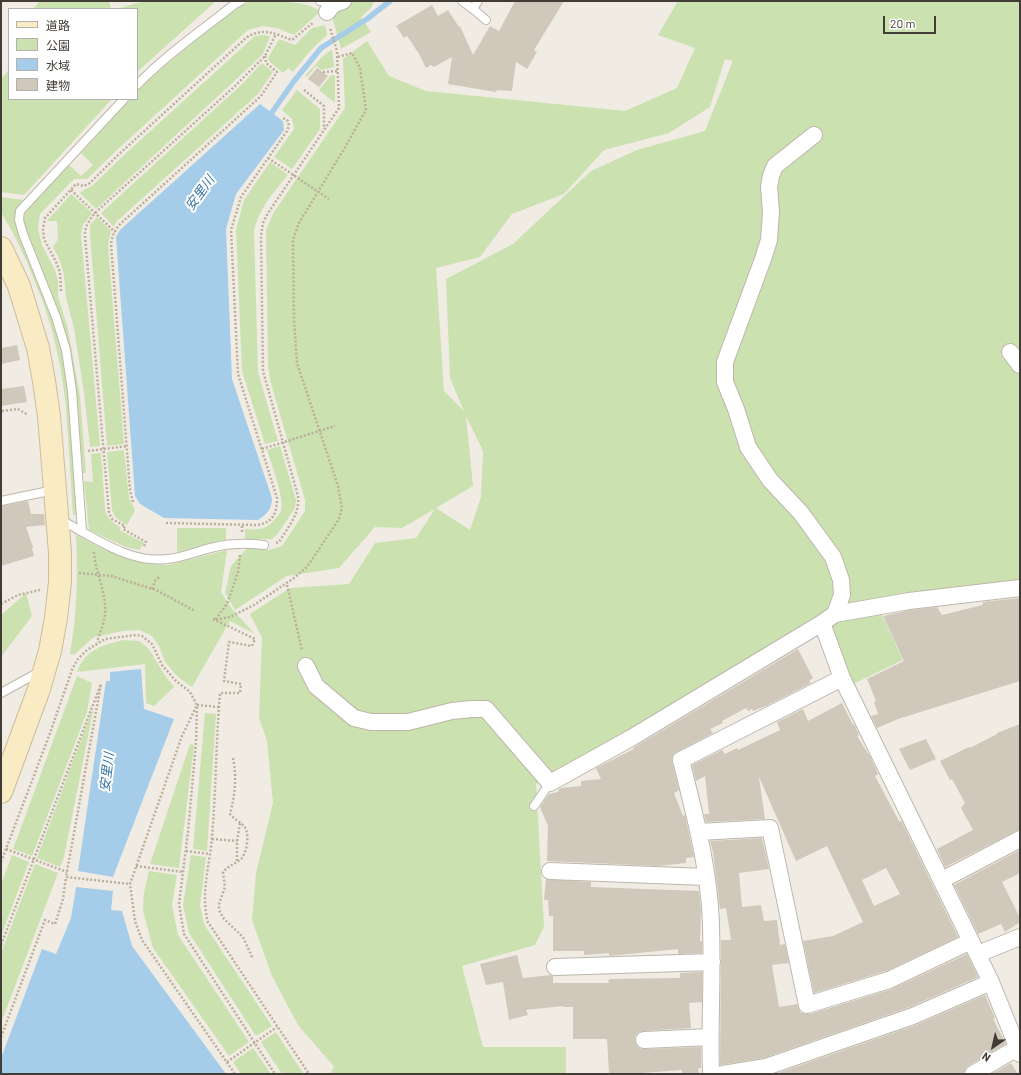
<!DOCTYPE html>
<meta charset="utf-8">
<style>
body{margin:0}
#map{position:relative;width:1021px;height:1075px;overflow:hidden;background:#f0ece4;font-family:Barlow,"Noto Sans JP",sans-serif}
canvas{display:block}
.frame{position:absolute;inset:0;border:2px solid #413c35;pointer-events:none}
.legend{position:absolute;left:8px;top:8px;width:130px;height:92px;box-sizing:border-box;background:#fff;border:1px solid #b3b1ae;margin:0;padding:5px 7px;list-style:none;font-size:12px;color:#413c35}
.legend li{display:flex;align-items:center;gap:8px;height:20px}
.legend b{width:20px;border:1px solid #b3b1ae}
.north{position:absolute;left:973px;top:1027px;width:40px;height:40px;-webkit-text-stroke:3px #fff;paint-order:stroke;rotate:214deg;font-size:11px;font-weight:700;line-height:16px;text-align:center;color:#413c35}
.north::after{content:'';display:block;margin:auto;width:14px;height:18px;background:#413c35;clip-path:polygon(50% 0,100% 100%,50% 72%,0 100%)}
.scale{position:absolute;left:883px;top:16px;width:53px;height:18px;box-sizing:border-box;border:2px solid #413c35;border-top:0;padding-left:5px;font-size:12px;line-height:14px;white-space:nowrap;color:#413c35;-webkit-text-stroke:3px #fff;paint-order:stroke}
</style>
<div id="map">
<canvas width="1021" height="1075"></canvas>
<div class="frame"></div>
<ul class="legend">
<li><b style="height:5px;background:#f9ecc5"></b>道路</li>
<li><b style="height:11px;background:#cbe1b0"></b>公園</li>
<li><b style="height:11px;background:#a5cce8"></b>水域</li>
<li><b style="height:11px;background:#d0c8bb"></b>建物</li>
</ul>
<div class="north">N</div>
<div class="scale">20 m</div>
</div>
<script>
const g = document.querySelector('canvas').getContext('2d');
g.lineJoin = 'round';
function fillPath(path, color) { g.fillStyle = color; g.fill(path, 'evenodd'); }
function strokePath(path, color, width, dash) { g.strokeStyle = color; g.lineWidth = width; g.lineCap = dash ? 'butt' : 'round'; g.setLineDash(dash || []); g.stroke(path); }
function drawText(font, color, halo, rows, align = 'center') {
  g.font = font + ' Barlow,"Noto Sans JP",sans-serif'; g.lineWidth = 4; g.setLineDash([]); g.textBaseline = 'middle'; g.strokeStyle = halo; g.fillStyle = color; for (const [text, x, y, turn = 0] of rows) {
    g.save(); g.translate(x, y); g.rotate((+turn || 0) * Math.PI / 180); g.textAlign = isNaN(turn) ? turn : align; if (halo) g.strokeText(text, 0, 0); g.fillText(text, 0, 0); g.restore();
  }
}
fillPath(new Path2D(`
 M 40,1 L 109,1 L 111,9 L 33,9 Z
 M 145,1 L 216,1 L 137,72 L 137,9 L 115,9 Z
 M 250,1 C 267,1 311,0 320,12 L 294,35 L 277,28 L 262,26 L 248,30 L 117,150 L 87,179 L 74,179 L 40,214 L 38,229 L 42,245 L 55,270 L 58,281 L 58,296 L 68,329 L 80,396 L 86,473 L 83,473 L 75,384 L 27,235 C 24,224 22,218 27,208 L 68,164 L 81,176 L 93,165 L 81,153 L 130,99 L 137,99 L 137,92 C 155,73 175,57 195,41 C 213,26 230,12 250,1 Z
 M 352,1 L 374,1 L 371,8 L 361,17 L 371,32 L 341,49 L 332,16 Z
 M 678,1 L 1020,1 L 1020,581 L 841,606 L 536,784 L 544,927 L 535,945 L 462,966 L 483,1047 L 566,1047 L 566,1074 L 331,1074 L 333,1067 L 336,1069 L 298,1025 L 272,976 L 252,920 L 256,873 L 273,803 L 267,741 L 259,718 L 262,638 L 250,614 L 290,588 L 349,584 L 375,543 L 416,538 L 435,509 L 402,528 L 375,527 L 339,568 L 287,576 L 235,610 L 225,593 L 231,566 L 247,548 L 269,550 L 282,546 L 305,511 L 305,500 L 270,380 L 268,366 L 266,230 L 274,212 L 345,108 L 343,59 L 367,41 L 389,76 L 426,91 L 625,111 L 677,88 L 695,48 L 658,35 ZM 725,59 L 733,61 L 705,131 L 637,150 L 591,171 L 513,244 L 446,279 L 450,378 L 464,411 L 444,391 L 436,268 L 480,257 L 512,214 L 564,194 L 604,150 L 669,133 L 710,107 ZM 466,416 L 483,451 L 481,497 L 470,530 L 436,508 L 473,486 Z
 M 325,25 L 327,35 L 310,51 L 293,72 L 288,68 L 283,73 L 270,62 L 268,58 L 279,39 L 295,45 L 312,28 Z
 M 263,35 L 270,36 L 263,54 L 244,72 L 96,209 L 80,193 L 84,190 L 92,186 L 124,155 L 255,36 Z
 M 332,49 L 334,67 L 321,70 L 316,66 L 307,77 L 305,76 L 321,58 Z
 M 262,63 L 273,72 L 258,94 L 116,222 L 114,227 L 101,213 L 240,86 Z
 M 9,70 L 9,99 L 112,99 L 24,195 L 1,192 L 1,79 Z
 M 331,75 L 335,76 L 335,103 L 319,90 Z
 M 297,90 L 320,109 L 320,129 L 292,169 L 274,157 L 294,129 L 292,119 L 282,110 Z
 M 270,162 L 288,175 C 273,193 260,207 254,230 L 258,372 L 278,441 L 265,444 L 242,371 L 236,230 L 244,200 Z
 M 71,194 L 92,213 L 83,225 L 81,234 L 100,446 L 90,447 L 84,393 L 74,328 L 66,298 L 64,275 L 60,261 L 53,247 L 58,239 L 57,221 L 47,221 Z
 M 1,197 L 23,200 L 17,210 L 52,314 L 65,360 L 68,388 L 77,515 L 73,515 L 66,406 L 61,370 L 53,334 L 43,302 L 26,260 L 13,233 L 1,212 Z
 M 97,217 L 111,231 L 108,244 L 124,444 L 107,446 L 90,235 L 90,225 Z
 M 280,446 L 296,500 L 295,508 L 277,535 L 272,539 L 245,539 L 245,529 C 258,530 267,530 275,519 C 277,516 280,514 281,511 C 285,499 271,463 267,450 Z
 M 124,450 L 129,498 L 135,510 L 127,525 L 116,518 L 112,510 L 107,452 Z
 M 101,453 L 105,509 C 107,519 112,522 121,528 L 119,530 L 144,543 L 139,550 L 126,547 L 89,530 L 84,481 L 93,482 L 91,454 Z
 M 177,528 L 226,528 L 226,540 L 177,552 Z
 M 76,535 L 102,549 L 126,558 L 148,564 L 168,565 L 227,550 L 221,592 L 232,609 L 255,634 L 230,621 L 192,687 L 178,677 L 165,662 L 159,646 L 152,636 L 139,630 L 123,631 L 94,637 L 74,655 L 70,654 C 77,614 78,575 76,535 Z
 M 26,593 L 32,616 L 1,657 L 1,615 Z
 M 880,611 L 903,660 L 853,684 L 828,628 L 835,621 Z
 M 123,640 L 139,641 L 149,649 L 164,674 L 174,687 L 154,706 L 146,703 L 145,664 L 77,672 C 85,650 102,645 123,640 Z
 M 77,676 L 92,683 L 87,712 L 32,856 L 13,849 Z
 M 92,710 L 93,711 L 64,857 L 60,867 L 37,858 Z
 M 205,713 L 216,714 L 207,851 L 193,849 Z
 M 190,744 L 194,745 L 179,868 L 150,864 Z
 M 12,855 L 29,862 L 1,936 L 1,884 Z
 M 191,855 L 206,857 L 200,905 L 204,924 L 272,1026 L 256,1036 L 189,933 L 183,905 Z
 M 35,864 L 58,873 L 1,1023 L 1,953 Z
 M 149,871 L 177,875 L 172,905 L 178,935 L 249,1042 L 229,1056 L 153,948 L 143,911 L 144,892 Z
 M 276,1032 L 303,1073 L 304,1074 L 282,1074 L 261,1042 Z
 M 253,1048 L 271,1074 L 241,1074 L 233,1062 Z`), '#cbe1b0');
fillPath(new Path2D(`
 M 260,104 L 283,121 L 284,130 L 236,194 L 226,229 L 232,379 L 272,498 C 272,509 266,515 258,520 L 164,518 L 140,504 L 135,496 L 116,237 L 120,230 Z
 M 141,669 L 144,709 L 174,719 L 113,877 L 78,871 L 106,681 L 110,681 L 110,672 Z
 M 76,887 L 113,891 L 111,910 L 122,911 L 132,946 L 226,1074 L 1,1074 L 1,1058 L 42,949 L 56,954 L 71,918 Z`), '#a5cce8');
strokePath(new Path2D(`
 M 268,118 L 294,81 L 321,48 L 367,19 L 390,1`), '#a5cce8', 5.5);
fillPath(new Path2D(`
 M 515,1 L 564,1 L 534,50 L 537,52 L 527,69 L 516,62 L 512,91 L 497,90 L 496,92 L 448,84 L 452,57 L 434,67 L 431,65 L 426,68 L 419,54 L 407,36 L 404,38 L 396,26 L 432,5 L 438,16 L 448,10 L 459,27 L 460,26 L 473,55 L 490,26 L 499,31 Z
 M 317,68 L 328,76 L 319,87 L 308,79 Z
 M 17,345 L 20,360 L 1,364 L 1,348 Z
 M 24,386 L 27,402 L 1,406 L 1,389 Z
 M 28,501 L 31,514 L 44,514 L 45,525 L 26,527 L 33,547 L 32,548 L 34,556 L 1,566 L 1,506 Z
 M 1020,598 L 1020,681 L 898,719 L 877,728 L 871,716 L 878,714 L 874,702 L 876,701 L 867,679 L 904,661 L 883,616 L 910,610 L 937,607 L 942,615 L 983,605 L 983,602 Z
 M 798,649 L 813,678 L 809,681 L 811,683 L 766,706 L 753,711 L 752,709 L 748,711 L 746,708 L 722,721 L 723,723 L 710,729 L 713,733 L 677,752 L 673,755 L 672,762 L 679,790 L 674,793 L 683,816 L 685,815 L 694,857 L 686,858 L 686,863 L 659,866 L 547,861 L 548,826 L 540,807 L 549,794 L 558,792 L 559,789 L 561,788 L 581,786 L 581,781 L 601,779 L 596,768 L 634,749 L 633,748 Z
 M 842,703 L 853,725 L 854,724 L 859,735 L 857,736 L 871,758 L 878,774 L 875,776 L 899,821 L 902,822 L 958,937 L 886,971 L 814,993 L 803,941 L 833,936 L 863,922 L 827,846 L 796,861 L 759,777 L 765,819 L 706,822 L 704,814 L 709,814 L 705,776 L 696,781 L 692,765 L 722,750 L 725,754 L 737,748 L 738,750 L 780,730 L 777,722 L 803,709 L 808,721 ZM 886,868 L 900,894 L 874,906 L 862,880 Z
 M 1020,724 L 1020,830 L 1016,831 L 945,867 L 937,849 L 973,830 L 961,808 L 965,803 L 952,779 L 950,780 L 940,761 L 969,747 L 970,748 L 997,734 L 997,733 Z
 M 926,739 L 936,759 L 910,770 L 899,749 Z
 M 762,838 L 769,869 L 739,873 L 742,907 L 761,905 L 764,921 L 777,920 L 780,945 L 785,944 L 789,963 L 772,965 L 779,1007 L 797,1004 L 800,1012 L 805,1014 L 810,1014 L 892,989 L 967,954 L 978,977 L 910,1007 L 764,1058 L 720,1065 L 721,940 L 731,940 L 726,908 L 720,909 L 713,852 L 710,841 Z
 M 1020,850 L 1020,873 L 1002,882 L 1020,918 L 1020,922 L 1005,932 L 1001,924 L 978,934 L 954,885 Z
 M 546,879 L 591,882 L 591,887 L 699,891 L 701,910 L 700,941 L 702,941 L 702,953 L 678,954 L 678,949 L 609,956 L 609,953 L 584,955 L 584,951 L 553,951 L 553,916 L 549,916 L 548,900 L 544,900 Z
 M 517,955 L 523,978 L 551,975 L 553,976 L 553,983 L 609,983 L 608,980 L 611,979 L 680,978 L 680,973 L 702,972 L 702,1002 L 689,1003 L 691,1028 L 643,1031 L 639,1032 L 635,1036 L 635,1040 L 636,1045 L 640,1049 L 644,1049 L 701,1047 L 701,1068 L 698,1068 L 699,1074 L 682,1074 L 682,1070 L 642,1073 L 642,1074 L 609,1074 L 607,1039 L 573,1039 L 573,1007 L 563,1007 L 563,1006 L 526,1010 L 528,1015 L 509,1020 L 503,982 L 486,985 L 480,964 Z
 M 985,995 L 995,1018 L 993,1019 L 1006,1044 L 968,1066 L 965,1069 L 964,1074 L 775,1074 L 916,1025 Z
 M 1011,1063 L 1018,1074 L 992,1074 Z`), '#d0c8bb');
const lane = new Path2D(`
 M 320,1 L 334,4
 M 462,1 L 473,9 L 478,1
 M 473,9 L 486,20
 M 137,85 C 166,55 202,30 235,4 L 241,1
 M 1,501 L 54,490
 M 59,519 C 92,536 129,564 167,559 C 183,558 199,550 215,547 C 232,543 247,543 264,545
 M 82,531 L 72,391 L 66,350 L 56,317 L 23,234 L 19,220 L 20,211 L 124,99
 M 1,693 L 41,671
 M 534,806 L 550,783`);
const street = new Path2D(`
 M 327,12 L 334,4 L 343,1
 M 814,135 L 775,166 L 771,176 L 769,187 L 771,212 L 769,240 L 763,259 L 725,362 L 725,382 L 736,409 L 748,447 L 770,480 L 801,513 L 833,557 L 841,580 L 842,595 L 835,614
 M 1010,352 L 1020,365
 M 822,623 L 842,678 L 991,982 L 1020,1054
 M 306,666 L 316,686 L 354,718 L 371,722 L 408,722 L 452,711 L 471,709 L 486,709 L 550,783 L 631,738 L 822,623 L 835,614 L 909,601 L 1020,588
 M 699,832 L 770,828 L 807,1005 L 889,980 L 971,941
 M 550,871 L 706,877
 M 942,880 L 1020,839
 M 978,954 L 1020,937
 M 555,967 L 712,962
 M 644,1040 L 710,1037
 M 711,1074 C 709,1018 714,962 710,906 C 706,857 693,808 681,760 L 842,678
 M 723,1074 L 766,1067 L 913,1016 L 991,982
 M 973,1074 L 1017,1048`);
const secondary = new Path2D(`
 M 1,248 L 19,286 L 38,348 L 44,381 L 49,416 L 55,490 L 60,553 L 60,582 L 56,618 L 50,651 L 39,689 L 1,792`);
strokePath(lane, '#bdb7ab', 10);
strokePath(street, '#bdb7ab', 18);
strokePath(secondary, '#ccbe97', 24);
strokePath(new Path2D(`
 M 323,72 L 337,71
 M 304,90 L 324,106 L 324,129
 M 268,158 L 329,199
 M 71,190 L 115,232
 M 61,291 L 60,273 L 57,264 L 44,239 L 43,229 L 45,218 L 76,184 L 84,186 L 90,183 L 116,157 L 247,37 C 265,27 275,34 292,40 L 314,22
 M 2,411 L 18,409 L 28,415
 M 262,449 L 335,426
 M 88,451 L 127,446
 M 133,502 L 130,490 L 111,244 L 113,235 L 118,226 L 261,96 L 277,72 L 266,63 L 265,56
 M 166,523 L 257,525 C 273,523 277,513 277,498 L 238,374 L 231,230 L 241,197 L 287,131 L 289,126 L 288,121 L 283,118
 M 242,532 L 242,525
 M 276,543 L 279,542 C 288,527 300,514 298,496 L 263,371 L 261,236 L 263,223 L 268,213 L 339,108 L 337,51 L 330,28
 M 144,546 L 146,542 L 123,529 L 125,526 L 112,519 L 109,513 L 86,248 C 84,230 84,227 95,213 L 235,86 L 265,56 L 276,34
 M 94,552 C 95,569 103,586 105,603 C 107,616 101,630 97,642
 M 240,555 L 238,572 L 227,604 L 215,620 L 230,617 L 254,605 L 294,578 L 307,567 L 339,519 L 342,508 L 338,486 L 297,363 L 294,320 L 293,240 L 299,223 L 344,149 L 366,110 L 360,68 L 352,53 L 337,57
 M 79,573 L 111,576 L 156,590 L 195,611
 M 287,585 L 302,650
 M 152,589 L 155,581 L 159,577
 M 1,604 L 18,595 L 40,590
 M 213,619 L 255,639 L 252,646 L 229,642 L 224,681 L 241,684 L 240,693 L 220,693 C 216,741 216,789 212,837 C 210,865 200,894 208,922 L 309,1074
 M 219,707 L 197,705 L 196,742 L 188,832 L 179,904 L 184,934 L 275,1074
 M 233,758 C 237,778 235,795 230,814 C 234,819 240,822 244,826 C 250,833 247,853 241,859 C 235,864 228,866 223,872 L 225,887 L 219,904 L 219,910 L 224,919 L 243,937 L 253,959
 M 212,839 L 237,841
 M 6,849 L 67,872
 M 186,851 L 209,854
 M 237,861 L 237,841 L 240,823
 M 1,862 L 49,736 L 72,670 L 77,660 L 87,650 L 105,639 L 136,635 L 142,636 L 152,644 L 162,665 L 175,680 L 190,692 L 197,705 L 182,736 L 130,884 L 135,921 L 142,940 L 235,1074
 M 136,866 L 183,872
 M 1,945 L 101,684 L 66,877 L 130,884
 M 1,1037 L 45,920 L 55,924 L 63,899 L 66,877
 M 227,1062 L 277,1027`), '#bbaf9a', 2.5, [2, 2]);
strokePath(lane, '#fff', 8);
strokePath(street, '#fff', 16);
strokePath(secondary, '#f9ecc5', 22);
drawText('italic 13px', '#3975a2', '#fff', [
 ["安里川",200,193,-54],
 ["安里川",107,772,-83]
]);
</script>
